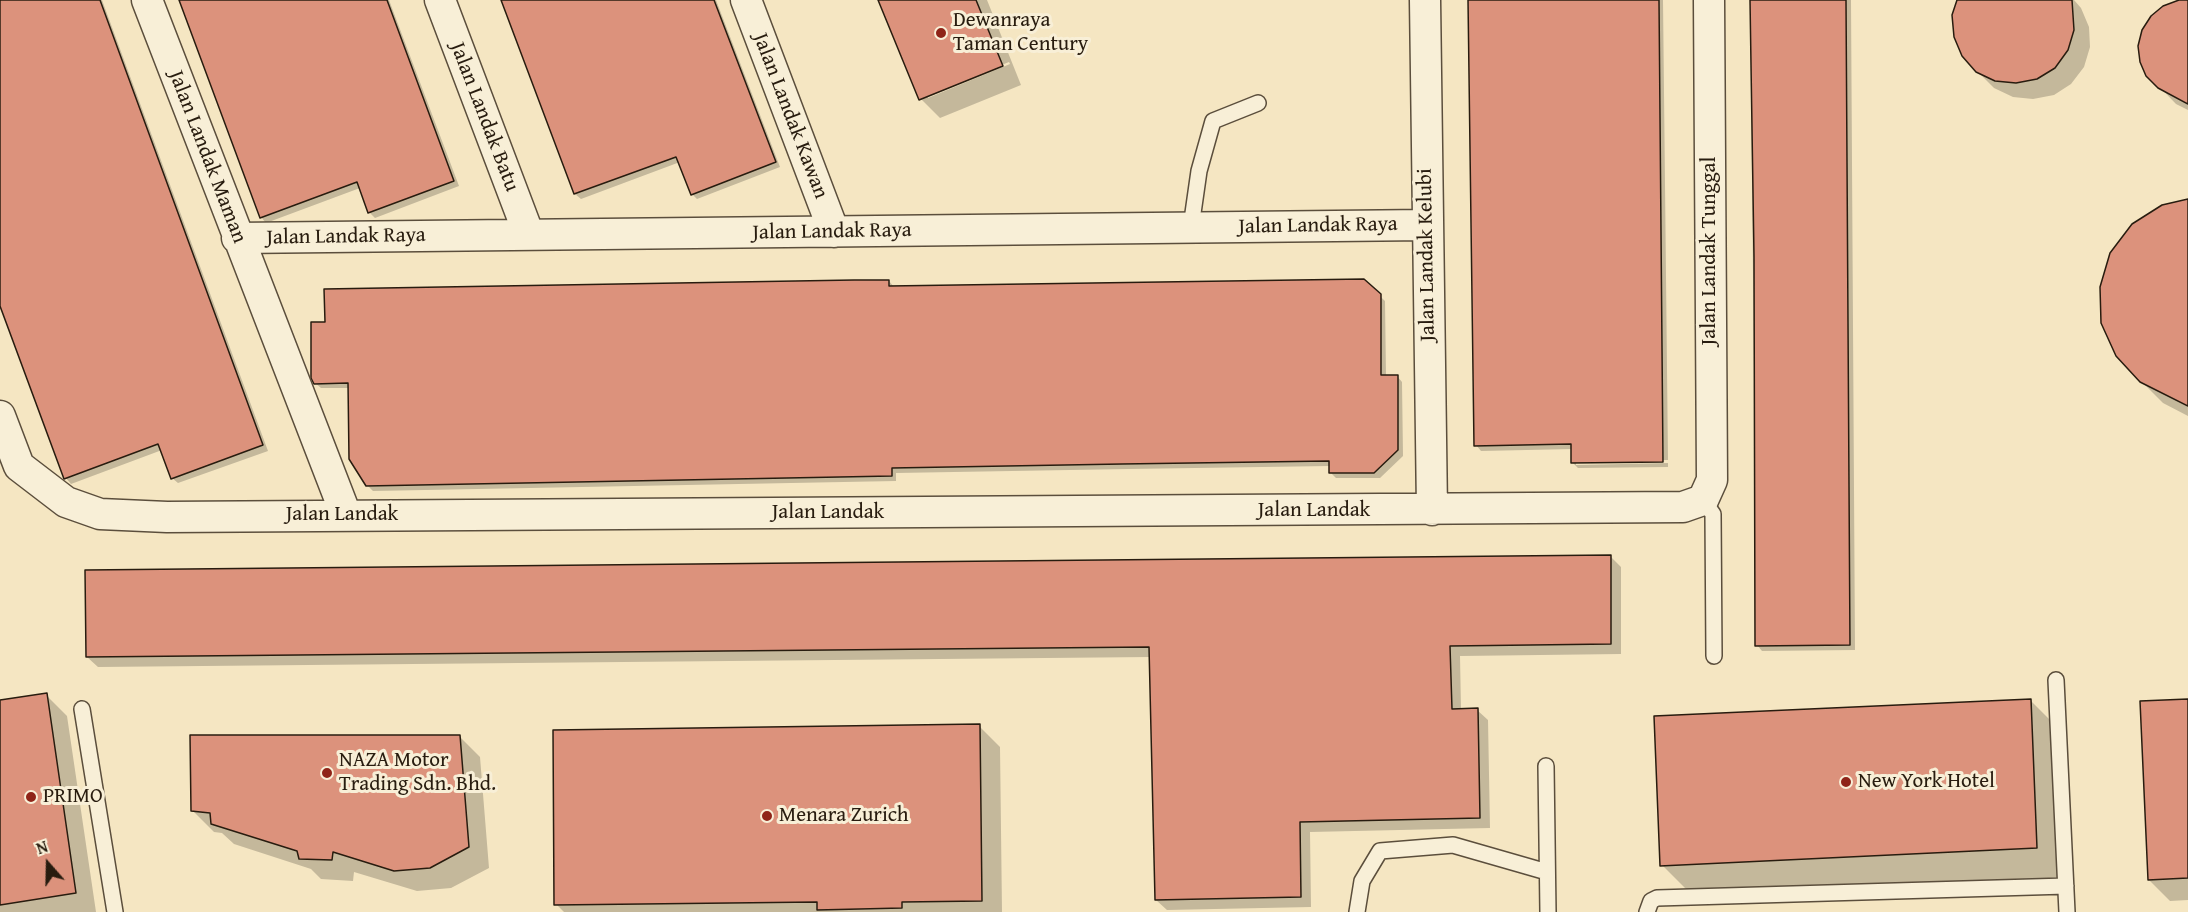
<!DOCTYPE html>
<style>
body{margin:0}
#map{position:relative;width:2188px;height:912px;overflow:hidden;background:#f5e6c2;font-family:"Gentium Book Plus",serif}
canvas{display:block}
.north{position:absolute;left:18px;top:834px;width:60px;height:60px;-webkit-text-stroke:4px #f8efd7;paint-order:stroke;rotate:340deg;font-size:16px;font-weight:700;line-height:24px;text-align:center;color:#281c0f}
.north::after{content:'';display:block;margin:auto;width:21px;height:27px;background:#281c0f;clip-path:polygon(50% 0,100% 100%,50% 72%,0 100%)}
</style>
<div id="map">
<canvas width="2188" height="912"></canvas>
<div class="north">N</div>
</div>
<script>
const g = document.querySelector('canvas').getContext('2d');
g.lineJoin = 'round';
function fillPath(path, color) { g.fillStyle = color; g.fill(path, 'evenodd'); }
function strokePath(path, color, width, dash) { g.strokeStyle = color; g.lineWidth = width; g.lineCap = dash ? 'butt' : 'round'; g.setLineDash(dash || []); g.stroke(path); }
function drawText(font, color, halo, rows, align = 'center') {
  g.font = font + ' "Gentium Book Plus",serif'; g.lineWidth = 6; g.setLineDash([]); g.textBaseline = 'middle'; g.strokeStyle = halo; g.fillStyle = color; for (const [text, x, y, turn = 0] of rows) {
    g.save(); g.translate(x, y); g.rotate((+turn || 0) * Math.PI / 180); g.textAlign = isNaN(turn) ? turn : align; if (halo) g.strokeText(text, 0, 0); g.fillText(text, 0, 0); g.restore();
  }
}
fillPath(new Path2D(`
 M 0,0 L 102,0 L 268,451 L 178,483 L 172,478 L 162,450 L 71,484 L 66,478 L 0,301 Z
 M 180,0 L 389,0 L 459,186 L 375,218 L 369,212 L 360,188 L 266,223 L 261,217 Z
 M 503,0 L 716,0 L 780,167 L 697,199 L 692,194 L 680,162 L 581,199 L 575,194 Z
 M 880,0 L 987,0 L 1021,85 L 940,118 L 921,99 ZM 1009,62 L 1010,64 L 928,98 L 928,95 Z
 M 1470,0 L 1663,0 L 1668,460 L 1576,462 L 1576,465 L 1668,463 L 1668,467 L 1578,468 L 1573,463 L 1573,449 L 1481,451 L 1476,445 Z
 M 1750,0 L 1851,0 L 1855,650 L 1762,651 L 1757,645 Z
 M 1959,0 L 2074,0 L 2081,8 L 2089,27 L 2090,47 L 2084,67 L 2071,84 L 2054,95 L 2033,99 L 2013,97 L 1994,88 L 1977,71 Z
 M 2188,2 L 2188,110 L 2176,104 L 2148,75 Z
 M 2188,201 L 2188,416 L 2163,403 L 2141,381 Z
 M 1363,280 L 1385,301 L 1386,376 L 1397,376 L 1402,382 L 1403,456 L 1380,478 L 1336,478 L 1331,473 L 1330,466 L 1128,469 L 896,473 L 896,481 L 373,491 L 367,485 L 350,388 L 321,388 L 315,383 L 889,281 L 894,287 Z
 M 1610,556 L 1621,567 L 1621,654 L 1460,656 L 1461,710 L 1477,710 L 1488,720 L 1490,828 L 1310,832 L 1311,907 L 1167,910 L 1156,900 L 1151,657 L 98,667 L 87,657 Z
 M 46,695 L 67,716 L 96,912 L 0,912 L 0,702 Z
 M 2030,700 L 2065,735 L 2071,882 L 1697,900 L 1662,865 Z
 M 2188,700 L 2188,900 L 2170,901 L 2149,880 Z
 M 979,726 L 1000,747 L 1002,912 L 564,912 L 556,904 Z
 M 459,736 L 480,757 L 489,868 L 451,888 L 417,891 L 354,872 L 353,881 L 321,879 L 311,869 L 234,844 L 222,833 L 214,832 L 193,811 Z`), '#0003');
const building = new Path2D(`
 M 0,0 L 100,0 L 263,445 L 171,479 L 158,444 L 64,479 L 0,306 Z
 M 179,0 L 387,0 L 454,181 L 368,213 L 357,182 L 260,218 Z
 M 501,0 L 714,0 L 776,162 L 691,195 L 676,157 L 574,194 Z
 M 878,0 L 976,0 L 1003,66 L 919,100 Z
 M 1468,0 L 1659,0 L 1663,462 L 1571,463 L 1571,444 L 1474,446 Z
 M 1750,0 L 1846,0 L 1850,645 L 1755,646 L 1754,257 Z
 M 1957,0 L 2072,0 L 2074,30 L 2068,50 L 2055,68 L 2037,79 L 2016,83 L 1995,81 L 1976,72 L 1962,56 L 1954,37 L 1952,15 Z
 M 2179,0 L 2188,0 L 2188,104 L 2158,88 L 2146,76 L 2140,62 L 2138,46 L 2142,30 L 2151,16 L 2163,6 Z
 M 2188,199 L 2188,406 L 2140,382 L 2116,356 L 2101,323 L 2100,287 L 2110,253 L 2132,224 L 2162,205 Z
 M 1364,279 L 1381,294 L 1381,375 L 1398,375 L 1398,450 L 1374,473 L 1329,473 L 1329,461 L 1122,464 L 892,468 L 892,476 L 366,486 L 349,459 L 348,383 L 314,384 L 311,378 L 311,322 L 325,322 L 324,289 L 854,280 L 889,280 L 889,286 Z
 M 1611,555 L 1611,644 L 1450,646 L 1452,709 L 1478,708 L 1480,818 L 1300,822 L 1301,897 L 1155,900 L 1149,647 L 86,657 L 85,570 Z
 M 47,693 L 76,893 L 0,905 L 0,700 Z
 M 2031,699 L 2037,848 L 1660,866 L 1654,716 Z
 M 2188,699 L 2188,878 L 2148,880 L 2140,701 Z
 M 980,724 L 982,901 L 902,902 L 902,908 L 817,910 L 817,902 L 554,905 L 553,730 Z
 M 190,735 L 460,735 L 469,847 L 430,868 L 394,871 L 333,852 L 332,860 L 299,859 L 297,851 L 211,824 L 210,813 L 191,811 Z`);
fillPath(building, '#dc927c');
strokePath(building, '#281c0f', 1.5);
const service = new Path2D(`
 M 1191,227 L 1199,171 L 1213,121 L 1258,103
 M 1703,500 L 1713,514 L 1714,656
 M 2056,680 L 2067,912
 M 82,709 L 115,912
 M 1546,766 L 1548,912
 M 1357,912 L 1362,881 L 1380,851 L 1453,845 L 1547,872
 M 1647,912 L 1651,901 L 1657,898 L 2066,886`);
const minor = new Path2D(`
 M 147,0 L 346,515
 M 440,0 L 529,235
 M 746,0 L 834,232
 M 1425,0 L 1432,510
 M 237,238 L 1426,225
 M 0,416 L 19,466 L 66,502 L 100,514 L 167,517 L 1683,507 L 1703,500 L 1712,480 L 1709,0`);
strokePath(service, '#5b4e3c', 18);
strokePath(minor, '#5b4e3c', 33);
strokePath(service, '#f8efd7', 15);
strokePath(minor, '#f8efd7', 30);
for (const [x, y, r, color] of [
 [941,33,6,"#8f2418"],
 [327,773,6,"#8f2418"],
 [1846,782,6,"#8f2418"],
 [31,797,6,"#8f2418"],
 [767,816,6,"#8f2418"]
]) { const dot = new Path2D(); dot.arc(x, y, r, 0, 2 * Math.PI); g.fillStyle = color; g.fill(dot); strokePath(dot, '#f8efd7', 2); }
drawText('21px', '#281c0f', '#f8efd7', [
 ["Dewanraya",953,21],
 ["Taman Century",953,45],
 ["NAZA Motor",339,761],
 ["Trading Sdn. Bhd.",339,785],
 ["New York Hotel",1858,782],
 ["PRIMO",43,797],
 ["Menara Zurich",779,816]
], 'left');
drawText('21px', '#281c0f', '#f8efd7', [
 ["Jalan Landak Kawan",790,116,69],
 ["Jalan Landak Batu",484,117,69],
 ["Jalan Landak Maman",207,157,69],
 ["Jalan Landak Raya",1318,226,-1],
 ["Jalan Landak Raya",832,232,-1],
 ["Jalan Landak Raya",346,237,-1],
 ["Jalan Landak Tunggal",1710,251,-90],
 ["Jalan Landak Kelubi",1427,255,-91],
 ["Jalan Landak",1314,511],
 ["Jalan Landak",828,513],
 ["Jalan Landak",342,515]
]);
</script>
